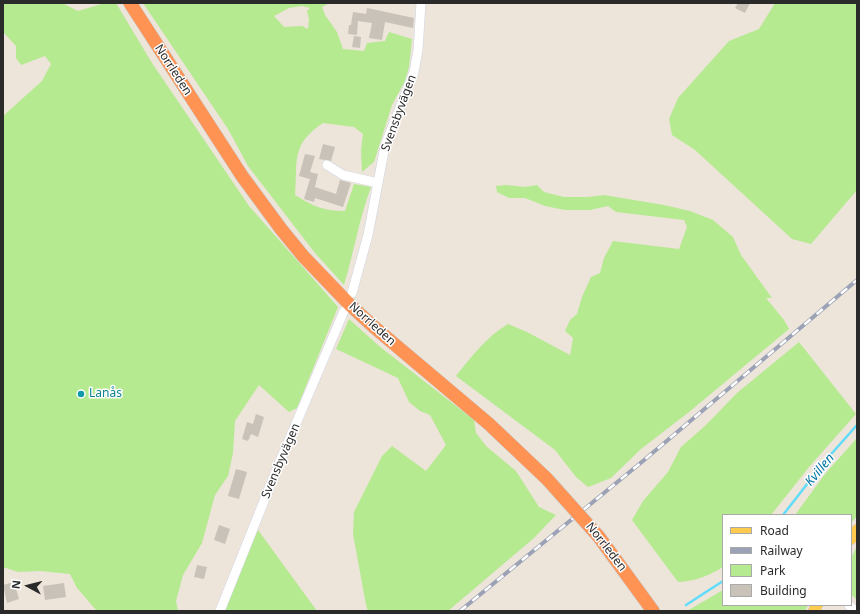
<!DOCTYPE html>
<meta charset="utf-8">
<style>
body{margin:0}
#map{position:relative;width:860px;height:614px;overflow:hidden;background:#ede4da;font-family:"Noto Sans",sans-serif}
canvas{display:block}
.frame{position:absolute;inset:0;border:4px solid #2a2a2a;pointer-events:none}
.legend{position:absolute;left:722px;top:514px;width:130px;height:92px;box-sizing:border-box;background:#fff;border:1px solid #aaa;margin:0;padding:5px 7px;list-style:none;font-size:12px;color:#2a2a2a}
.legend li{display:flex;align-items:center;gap:8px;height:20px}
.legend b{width:20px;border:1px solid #aaa}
.north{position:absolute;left:8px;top:566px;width:40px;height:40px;-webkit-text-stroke:3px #fff;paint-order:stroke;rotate:277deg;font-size:11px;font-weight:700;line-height:16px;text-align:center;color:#2a2a2a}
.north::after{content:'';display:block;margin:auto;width:14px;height:18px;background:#2a2a2a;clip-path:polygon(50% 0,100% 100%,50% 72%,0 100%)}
</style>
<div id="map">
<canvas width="860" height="614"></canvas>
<div class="frame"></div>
<ul class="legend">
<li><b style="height:5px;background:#ffca4d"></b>Road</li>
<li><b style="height:5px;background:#9ca2b6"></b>Railway</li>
<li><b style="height:11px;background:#b5ea90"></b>Park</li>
<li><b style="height:11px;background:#c8c2b9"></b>Building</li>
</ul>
<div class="north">N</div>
</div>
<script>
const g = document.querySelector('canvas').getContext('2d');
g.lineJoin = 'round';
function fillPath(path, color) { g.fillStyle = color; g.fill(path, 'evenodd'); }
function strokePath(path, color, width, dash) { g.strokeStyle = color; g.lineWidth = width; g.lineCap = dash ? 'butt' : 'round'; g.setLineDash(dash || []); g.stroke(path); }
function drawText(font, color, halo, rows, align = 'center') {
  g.font = font + ' "Noto Sans",sans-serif'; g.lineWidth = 3; g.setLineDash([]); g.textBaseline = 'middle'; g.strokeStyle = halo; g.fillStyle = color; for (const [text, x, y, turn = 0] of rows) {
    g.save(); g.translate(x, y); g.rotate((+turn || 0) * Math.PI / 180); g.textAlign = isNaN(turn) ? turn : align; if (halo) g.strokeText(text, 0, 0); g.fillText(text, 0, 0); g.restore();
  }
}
fillPath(new Path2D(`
 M 3,3 L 62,3 L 78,11 L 105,3 L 116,3 L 152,63 L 249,206 L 338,307 L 297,408 L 289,412 L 259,385 L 235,421 L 233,453 L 228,476 L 215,495 L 202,543 L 183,575 L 176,601 L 178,611 L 89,611 L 96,610 L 77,588 L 70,574 L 40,571 L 18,572 L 3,567 L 3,116 L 42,81 L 51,64 L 45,56 L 21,65 L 16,58 L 16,46 L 3,32 Z
 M 143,3 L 330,3 L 322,7 L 325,15 L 337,32 L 343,49 L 364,51 L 367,43 L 385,41 L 389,32 L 412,39 L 409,67 L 405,81 L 392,105 L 374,162 L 362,172 L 361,150 L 363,134 L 354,127 L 323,123 C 290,145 298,161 295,195 C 313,206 323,211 345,211 L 354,184 L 371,187 C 359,219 354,252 344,285 L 315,253 L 248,166 L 228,129 ZM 302,6 L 310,8 L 307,11 L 309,19 L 308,29 L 302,26 L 284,27 L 274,16 L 289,8 Z
 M 775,3 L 857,3 L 857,190 L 811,244 L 792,239 L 695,150 L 672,135 L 669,119 L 678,98 L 729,41 L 759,29 Z
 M 506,185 L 525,187 L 537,185 L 544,192 L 564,197 L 588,197 L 604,195 L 664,205 L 690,211 L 713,220 L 733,237 L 741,255 L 772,298 L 766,298 L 784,320 L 789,329 L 689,412 L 641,449 L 611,478 L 588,487 L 576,477 L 555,450 L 456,376 C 472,356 486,337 508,324 L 527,332 L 570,355 L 573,338 L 565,331 L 570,320 L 577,314 L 582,297 L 591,277 L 600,273 L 604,258 L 613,241 L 679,249 L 687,227 L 684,220 L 616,212 L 608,206 L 590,210 L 565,210 L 545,206 L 525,198 L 509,198 L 497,192 L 496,186 Z
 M 349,319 L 379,346 L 474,420 L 476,433 L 487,447 L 516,471 L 539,507 L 556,515 L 534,538 L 448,611 L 368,611 L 366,605 L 353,534 L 354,512 L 382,456 L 392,446 L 426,471 L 446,445 L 430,415 L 420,411 L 409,402 L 398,378 L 336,349 Z
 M 799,342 L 856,414 L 809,467 L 771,515 L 723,515 L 723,567 C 708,576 696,581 678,582 L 632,520 L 643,501 L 668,472 L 681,447 L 706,425 L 737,393 Z
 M 857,438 L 857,516 L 851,523 L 851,515 L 795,515 L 825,474 Z
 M 258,530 L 317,611 L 223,611 L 234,588 Z
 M 857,546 L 857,600 L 851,594 L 851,558 Z
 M 723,590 L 723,605 L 808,605 L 805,611 L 687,611 Z`), '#b5ea90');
strokePath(new Path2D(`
 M 783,515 L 825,461 L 857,425
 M 686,605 L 723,581`), '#61dcfb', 2.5);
fillPath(new Path2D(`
 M 738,3 L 750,3 L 745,13 L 735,8 Z
 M 367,8 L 414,18 L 413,28 L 385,22 L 382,40 L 369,38 L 372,23 L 358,21 L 357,35 L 348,34 L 349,25 L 351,25 L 353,12 L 366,14 Z
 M 354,36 L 361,37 L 360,48 L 352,47 Z
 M 323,144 L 335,147 L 331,161 L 319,159 Z
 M 305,154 L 315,156 L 310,172 L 318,174 L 315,187 L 336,194 L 340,180 L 351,183 L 343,207 L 315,198 L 314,202 L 304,199 L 310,179 L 299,176 Z
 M 256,414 L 264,417 L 258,437 L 251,434 L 248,441 L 242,439 L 247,422 L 253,424 Z
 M 236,469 L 247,472 L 239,499 L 228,496 Z
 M 219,525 L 230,529 L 225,544 L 214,540 Z
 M 197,565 L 207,567 L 204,579 L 194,577 Z
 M 14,582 L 19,599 L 7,603 L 3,585 Z
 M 64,583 L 66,597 L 45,600 L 43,586 Z`), '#c8c2b9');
const minor = new Path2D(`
 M 327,165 L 343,175 L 378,183
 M 352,293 L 368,235 L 385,146 L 414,72 L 418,50 L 421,3
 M 849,605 L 855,611
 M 220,611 L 278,466 L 344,311`);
const major = new Path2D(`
 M 851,539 L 857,530
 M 814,611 L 817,605`);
const highway = new Path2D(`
 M 130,3 L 242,176 L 281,229 L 303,256 L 350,305 L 374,327 L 489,424 L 547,479
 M 599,537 L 653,611`);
strokePath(minor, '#cfd4e4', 10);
strokePath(major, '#c8c8c8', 12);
strokePath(highway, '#c8c8c8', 14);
strokePath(minor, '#fff', 9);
strokePath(major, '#ffca4d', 11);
strokePath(highway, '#ff9353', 13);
const rail = new Path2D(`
 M 460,611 L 643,461 L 857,280`);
strokePath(rail, '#9ca2b6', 4);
strokePath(rail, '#fff', 2.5, [8]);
const highwayBridge = new Path2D(`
 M 547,479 L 599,537`);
strokePath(highwayBridge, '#c8c8c8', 14, []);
strokePath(highwayBridge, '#ff9353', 13);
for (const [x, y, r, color] of [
 [81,394,4,"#0f9aa8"]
]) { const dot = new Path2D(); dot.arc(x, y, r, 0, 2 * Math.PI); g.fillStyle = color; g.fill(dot); strokePath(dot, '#fff', 1.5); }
drawText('12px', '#2a2a2a', '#fff', [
 ["Norrleden",173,70,57],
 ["Svensbyvägen",399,113,-70],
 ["Norrleden",372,324,42],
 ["Svensbyvägen",281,461,-67],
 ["Norrleden",606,547,52]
]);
drawText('12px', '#0d838f', '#fff', [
 ["Lanås",89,394]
], 'left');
drawText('italic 13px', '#0078a7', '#fff', [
 ["Kvillen",820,470,-50]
]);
</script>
